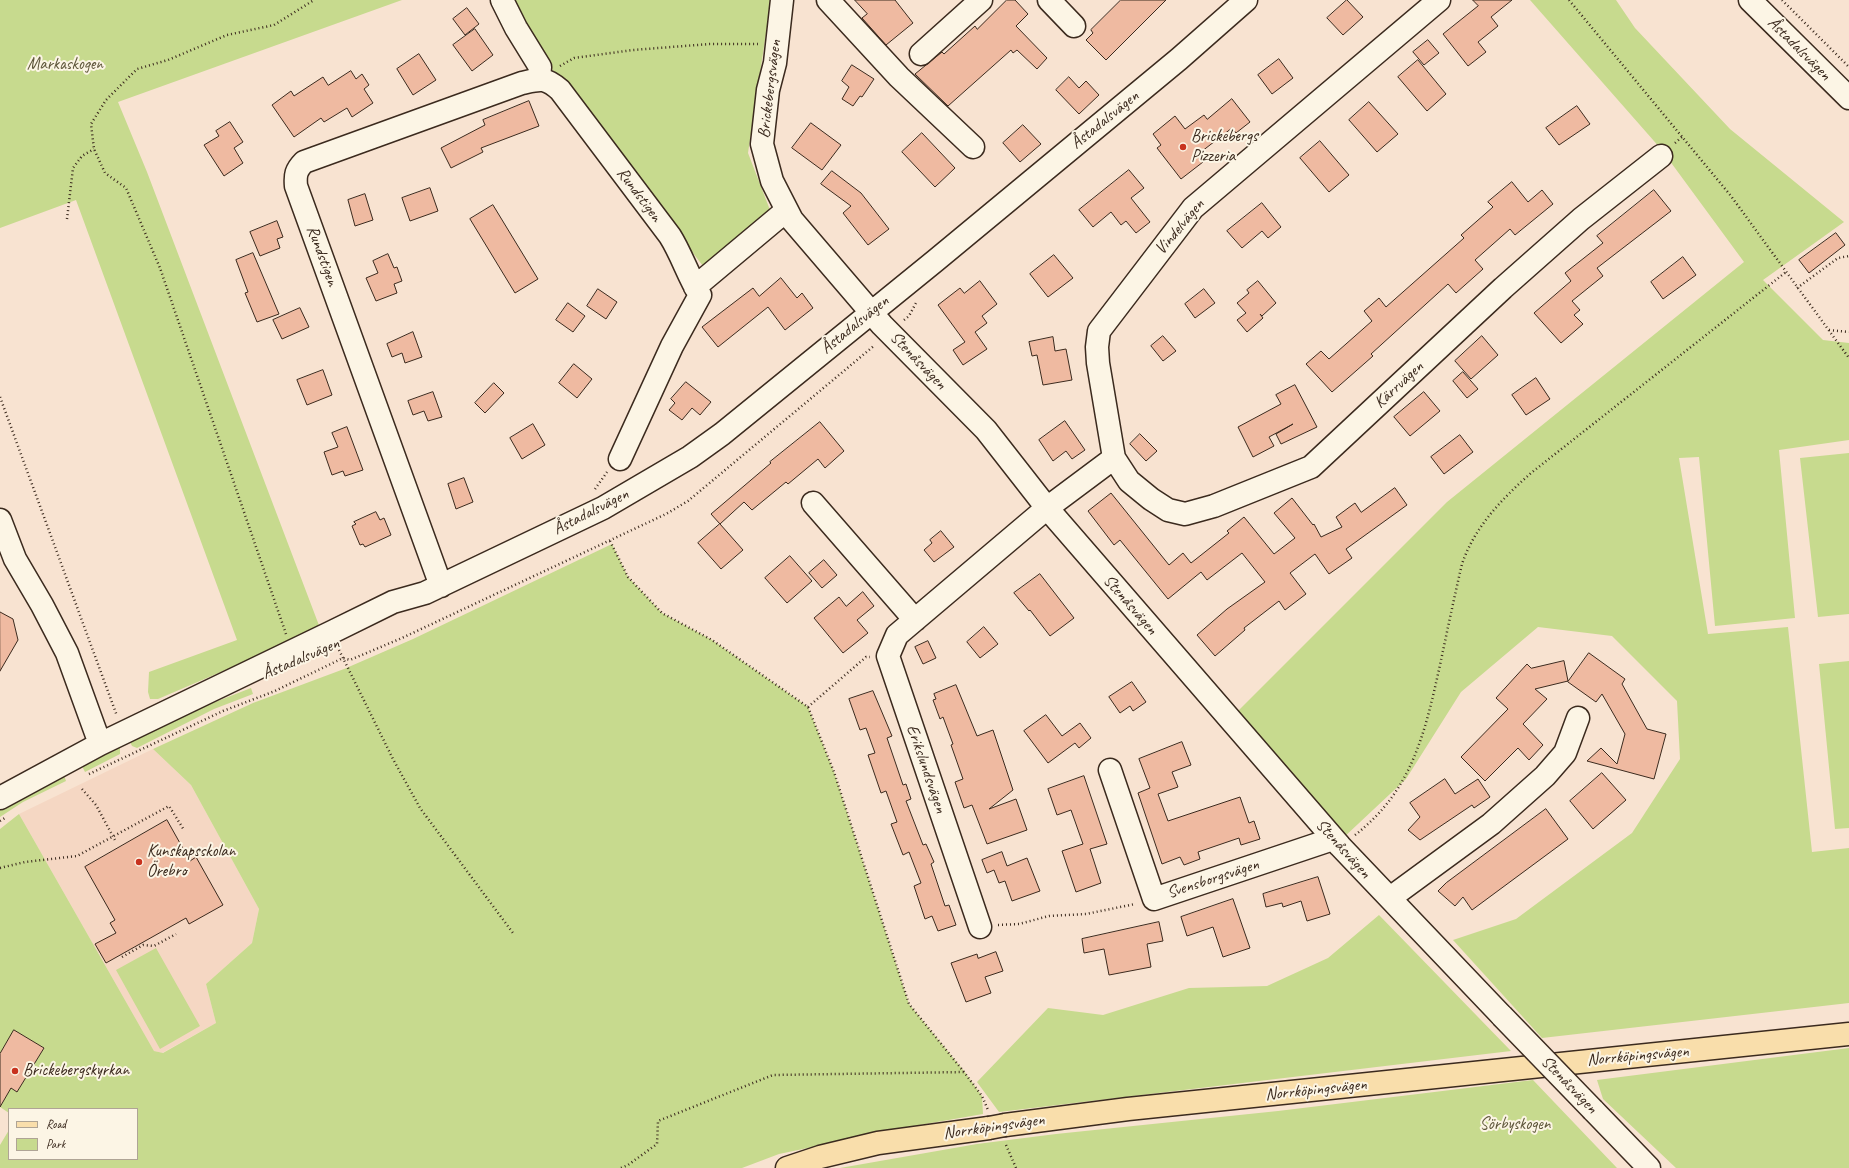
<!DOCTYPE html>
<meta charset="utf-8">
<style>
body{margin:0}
#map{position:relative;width:1849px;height:1168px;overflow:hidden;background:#f8e3d1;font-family:Caveat,sans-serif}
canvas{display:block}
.legend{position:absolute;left:8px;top:1108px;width:130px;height:52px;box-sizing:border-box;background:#fcf5e5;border:1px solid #afa495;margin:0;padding:5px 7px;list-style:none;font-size:12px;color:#3b2a1e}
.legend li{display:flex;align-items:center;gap:8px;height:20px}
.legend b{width:20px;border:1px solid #afa495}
</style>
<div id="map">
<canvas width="1849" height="1168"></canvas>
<ul class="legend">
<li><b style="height:5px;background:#f9deab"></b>Road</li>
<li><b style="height:11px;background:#c7da8e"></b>Park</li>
</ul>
</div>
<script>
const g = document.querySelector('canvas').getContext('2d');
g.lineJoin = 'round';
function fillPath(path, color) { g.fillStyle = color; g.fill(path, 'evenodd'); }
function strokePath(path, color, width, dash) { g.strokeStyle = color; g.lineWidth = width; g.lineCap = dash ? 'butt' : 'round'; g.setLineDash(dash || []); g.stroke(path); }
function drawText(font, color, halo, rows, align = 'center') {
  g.font = font + ' Caveat,sans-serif'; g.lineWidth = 4; g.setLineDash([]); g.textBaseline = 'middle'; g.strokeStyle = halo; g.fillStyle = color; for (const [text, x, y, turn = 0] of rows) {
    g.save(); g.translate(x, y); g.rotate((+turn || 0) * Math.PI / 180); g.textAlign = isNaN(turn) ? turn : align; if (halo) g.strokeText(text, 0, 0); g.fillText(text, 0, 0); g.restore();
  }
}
fillPath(new Path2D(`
 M 153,749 L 191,785 L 259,909 L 252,943 L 206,984 L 216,1023 L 162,1053 L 154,1051 L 19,814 Z`), '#f5d7c3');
fillPath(new Path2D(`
 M 0,0 L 402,0 L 118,102 L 147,172 L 320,628 L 272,650 L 158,699 L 150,699 L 148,692 L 149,672 L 237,640 L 76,200 L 0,228 Z
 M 499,0 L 771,0 L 748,153 L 770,210 L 706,270 Z
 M 1530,0 L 1616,0 L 1635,28 L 1730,129 L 1844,222 L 1763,280 L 1823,340 L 1849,343 L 1849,440 L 1779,450 L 1795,618 L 1715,626 L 1699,457 L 1679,458 L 1708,634 L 1788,627 L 1812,852 L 1849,848 L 1849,1003 L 1542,1038 L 1453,940 L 1516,919 L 1632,833 L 1680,759 L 1677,701 L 1612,636 L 1538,627 L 1461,692 L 1406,779 L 1342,839 L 1233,716 L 1447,502 L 1744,262 L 1661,149 Z
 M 1849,453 L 1849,614 L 1818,617 L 1800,458 Z
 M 612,544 L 628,577 L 662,613 L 712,640 L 808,707 L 834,772 L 909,1004 L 964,1071 L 982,1096 L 983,1114 L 908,1127 L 779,1154 L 742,1168 L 0,1168 L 0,1145 L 9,1130 L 9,1159 L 137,1159 L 137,1109 L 9,1109 L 9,1113 L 0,1107 L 11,1088 L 17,1092 L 44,1048 L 14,1030 L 0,1054 L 0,829 L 19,814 L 154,1051 L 163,1053 L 216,1023 L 206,984 L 252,943 L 259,909 L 191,785 L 153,749 L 253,703 L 344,669 L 413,639 Z
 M 1849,661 L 1849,828 L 1835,829 L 1819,664 Z
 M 251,688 L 253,694 L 214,709 L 137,748 L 132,746 L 130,742 L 210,704 Z
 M 117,747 L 120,747 L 120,754 L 85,772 L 82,766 L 87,762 Z
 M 64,775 L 66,781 L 23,802 L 0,817 L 0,807 Z
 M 1379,915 L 1511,1051 L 999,1112 L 977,1082 L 1048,1008 L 1103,1015 L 1189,988 L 1267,986 L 1328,958 Z
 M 156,948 L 200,1026 L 160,1049 L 116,970 Z
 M 1849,1048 L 1849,1168 L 1676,1168 L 1603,1099 L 1597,1080 Z
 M 1533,1080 L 1617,1168 L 840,1168 L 977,1144 L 1056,1134 L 1278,1111 Z`), '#c7da8e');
const building = new Path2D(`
 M 855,0 L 895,0 L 913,23 L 886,45 L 862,18 L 867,14 Z
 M 1007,0 L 1015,0 L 1028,14 L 1016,26 L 1047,58 L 1037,69 L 1017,50 L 1013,53 L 1011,50 L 948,106 L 915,74 L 942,52 L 944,54 L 975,26 L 977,29 Z
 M 1121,0 L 1166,0 L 1106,60 L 1086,40 L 1093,33 L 1091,30 Z
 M 1347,0 L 1363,17 L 1343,35 L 1327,18 Z
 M 1473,0 L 1512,0 L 1491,17 L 1498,26 L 1478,42 L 1486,52 L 1468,66 L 1443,34 L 1478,6 Z
 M 467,8 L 479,24 L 465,35 L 453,19 Z
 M 475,29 L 493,55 L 472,71 L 453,45 Z
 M 1428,40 L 1439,53 L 1424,65 L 1413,52 Z
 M 419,54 L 436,80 L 413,95 L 397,69 Z
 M 1279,59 L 1293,78 L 1272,94 L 1258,75 Z
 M 1418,60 L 1446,94 L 1427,111 L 1398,77 Z
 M 852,65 L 874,79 L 862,97 L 860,96 L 853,106 L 842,99 L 849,87 L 842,81 Z
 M 351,71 L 356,79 L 362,74 L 369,85 L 364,89 L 373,103 L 352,117 L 347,108 L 324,122 L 321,118 L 294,137 L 272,105 L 291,91 L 294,96 L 323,77 L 328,85 Z
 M 1069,77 L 1079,88 L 1086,81 L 1099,95 L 1079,114 L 1056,90 Z
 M 1232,99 L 1250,122 L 1236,133 L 1232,128 L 1197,155 L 1203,162 L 1181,179 L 1157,148 L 1161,145 L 1153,134 L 1175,116 L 1185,129 L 1204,115 L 1207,119 Z
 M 529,101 L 539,126 L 481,148 L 483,152 L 451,168 L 441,148 L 485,125 L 483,120 Z
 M 1369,102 L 1398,134 L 1377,152 L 1349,120 Z
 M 1577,106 L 1590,124 L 1559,145 L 1546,128 Z
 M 230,122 L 243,142 L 234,148 L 243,163 L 224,176 L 204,145 L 219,136 L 216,131 Z
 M 811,123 L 841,145 L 822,170 L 792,148 Z
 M 1023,125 L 1041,144 L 1020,162 L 1003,143 Z
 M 922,133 L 955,168 L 935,187 L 902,152 Z
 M 1320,141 L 1349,175 L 1329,192 L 1300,158 Z
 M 1129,170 L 1144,188 L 1131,198 L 1150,222 L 1136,233 L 1126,221 L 1121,225 L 1111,212 L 1093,227 L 1079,210 Z
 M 832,171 L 861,193 L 889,229 L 868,245 L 843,213 L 851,206 L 821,184 Z
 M 1512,182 L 1528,202 L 1542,190 L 1553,204 L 1515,235 L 1510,229 L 1475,260 L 1483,269 L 1456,293 L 1448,284 L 1371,354 L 1373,356 L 1332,392 L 1306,364 L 1321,351 L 1329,359 L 1372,321 L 1364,311 L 1379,298 L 1386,307 L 1464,238 L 1461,235 L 1493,207 L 1488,202 Z
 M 430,188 L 438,211 L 410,221 L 402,198 Z
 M 1654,190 L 1671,211 L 1597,268 L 1603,276 L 1572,301 L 1580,310 L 1574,315 L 1583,324 L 1561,343 L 1534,313 L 1571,281 L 1565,273 L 1603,243 L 1597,236 Z
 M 365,194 L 373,220 L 355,226 L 348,200 Z
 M 1262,203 L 1281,227 L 1268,238 L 1262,231 L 1242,248 L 1227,231 Z
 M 493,205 L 538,279 L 515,293 L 470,219 Z
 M 277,221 L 283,237 L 277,239 L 280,248 L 260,256 L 250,232 Z
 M 1836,233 L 1845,245 L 1809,273 L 1799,260 Z
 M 253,253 L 279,314 L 257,322 L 245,293 L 248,292 L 236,260 Z
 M 388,254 L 394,268 L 397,267 L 402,281 L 394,284 L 397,293 L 376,301 L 366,278 L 378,273 L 373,261 Z
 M 1054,255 L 1073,278 L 1048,297 L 1030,274 Z
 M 1683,257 L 1696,275 L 1663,299 L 1651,282 Z
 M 781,278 L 797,298 L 802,293 L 813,308 L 785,330 L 768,307 L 718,347 L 702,327 L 753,288 L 759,296 Z
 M 980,281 L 997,304 L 982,316 L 987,323 L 975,332 L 987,349 L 963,365 L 953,350 L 965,342 L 938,305 L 960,288 L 964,293 Z
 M 1258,281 L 1276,303 L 1262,316 L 1260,314 L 1263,318 L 1247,332 L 1237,320 L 1246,313 L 1237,303 L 1249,293 L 1247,290 Z
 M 598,289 L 617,302 L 606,319 L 587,306 Z
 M 1204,289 L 1215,303 L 1195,318 L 1185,304 Z
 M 568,303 L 585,316 L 573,332 L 556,320 Z
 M 300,308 L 309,327 L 282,339 L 273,320 Z
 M 413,332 L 422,357 L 405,363 L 402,353 L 392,357 L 387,344 Z
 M 1163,336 L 1176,351 L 1163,361 L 1151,346 Z
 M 1482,336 L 1498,355 L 1471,379 L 1455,361 Z
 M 1053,337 L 1055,351 L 1066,349 L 1072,380 L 1043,385 L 1037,355 L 1032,356 L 1029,342 Z
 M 574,364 L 592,379 L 577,398 L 559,383 Z
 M 323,370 L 332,395 L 307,405 L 297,380 Z
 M 1463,372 L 1478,389 L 1467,398 L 1453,381 Z
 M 1536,378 L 1550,399 L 1526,415 L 1512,395 Z
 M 686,382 L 711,402 L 700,415 L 692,408 L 682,420 L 669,410 L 675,403 L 671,399 Z
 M 494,383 L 504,393 L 485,413 L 475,403 Z
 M 1295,385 L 1317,427 L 1281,444 L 1276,434 L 1293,424 L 1269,437 L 1274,446 L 1253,457 L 1238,427 L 1281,404 L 1276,395 Z
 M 433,392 L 442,417 L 428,421 L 424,411 L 413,415 L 408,401 Z
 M 1424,392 L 1440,411 L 1410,436 L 1394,417 Z
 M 1065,421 L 1085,450 L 1072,459 L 1066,451 L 1053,461 L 1039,440 Z
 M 820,422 L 844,451 L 825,468 L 818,459 L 788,484 L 786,482 L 752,510 L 744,502 L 720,524 L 711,514 L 771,463 L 770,462 Z
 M 533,424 L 545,445 L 522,459 L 510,438 Z
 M 347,427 L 363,470 L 345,476 L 343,471 L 332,475 L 324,452 L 338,447 L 332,433 Z
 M 1140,434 L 1157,451 L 1146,461 L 1130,444 Z
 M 1460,435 L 1473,452 L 1444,474 L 1431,457 Z
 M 464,478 L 473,502 L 456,509 L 448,484 Z
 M 1395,488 L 1407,505 L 1346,549 L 1352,558 L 1329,574 L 1315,554 L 1290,573 L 1306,594 L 1285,610 L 1279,601 L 1244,628 L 1245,630 L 1215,656 L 1197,635 L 1227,609 L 1265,582 L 1242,553 L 1207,580 L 1201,572 L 1168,599 L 1120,540 L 1114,545 L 1088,511 L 1111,493 L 1169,565 L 1183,553 L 1191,563 L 1229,533 L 1227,531 L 1244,517 L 1274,554 L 1295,538 L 1274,513 L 1292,498 L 1313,525 L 1314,524 L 1321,537 L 1342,527 L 1336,517 L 1355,503 L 1361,512 Z
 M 376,512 L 380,520 L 384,518 L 391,535 L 365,547 L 363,544 L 360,545 L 352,526 L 356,524 L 354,522 Z
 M 720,524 L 743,550 L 721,569 L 698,543 Z
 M 941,531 L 954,547 L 934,562 L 924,550 L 932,543 L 930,540 Z
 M 790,556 L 812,581 L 787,603 L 765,578 Z
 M 824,560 L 837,575 L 822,588 L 809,573 Z
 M 1040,574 L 1074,618 L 1050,636 L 1030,610 L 1029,611 L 1014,593 Z
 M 863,592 L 874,606 L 857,620 L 868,633 L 843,653 L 814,618 L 839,597 L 846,606 Z
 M 0,612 L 13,619 L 18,640 L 0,671 Z
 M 984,627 L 998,644 L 980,658 L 967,642 Z
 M 928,641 L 936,658 L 923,664 L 915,647 Z
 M 1589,653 L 1625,679 L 1622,684 L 1647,729 L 1666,734 L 1654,779 L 1587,761 L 1601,748 L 1617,764 L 1625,734 L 1602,694 L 1596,702 L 1568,682 Z
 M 1564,661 L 1568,681 L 1535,689 L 1547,699 L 1523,724 L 1543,745 L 1529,760 L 1518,748 L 1485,781 L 1461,757 L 1508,709 L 1496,698 L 1527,664 L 1531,668 Z
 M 1132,682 L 1146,702 L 1133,711 L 1130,706 L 1120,713 L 1109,697 Z
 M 956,685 L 977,736 L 993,730 L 1013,790 L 989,809 L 1016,799 L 1027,830 L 987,844 L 972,805 L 964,808 L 955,782 L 963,779 L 951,745 L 953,744 L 943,717 L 940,719 L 933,700 L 936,699 L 934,694 Z
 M 873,691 L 892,736 L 887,738 L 903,785 L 906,784 L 911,799 L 906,801 L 923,845 L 926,844 L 934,862 L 931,864 L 945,906 L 949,905 L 956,925 L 938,931 L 932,916 L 925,919 L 914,886 L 921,883 L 909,852 L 903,855 L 891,824 L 897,822 L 886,791 L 881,793 L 868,755 L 875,753 L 866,728 L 860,730 L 849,699 Z
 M 1046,715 L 1062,736 L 1080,723 L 1091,738 L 1079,748 L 1075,743 L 1048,763 L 1024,731 Z
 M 1182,742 L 1191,765 L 1172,772 L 1178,787 L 1158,794 L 1168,821 L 1240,797 L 1249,823 L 1254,821 L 1260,839 L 1241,845 L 1239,838 L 1198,852 L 1200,859 L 1184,865 L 1180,857 L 1162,864 L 1138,793 L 1150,788 L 1139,759 Z
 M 1602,773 L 1626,800 L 1593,829 L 1570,801 Z
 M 1084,776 L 1107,844 L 1090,849 L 1101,883 L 1076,892 L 1062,851 L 1083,844 L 1071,810 L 1057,815 L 1048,789 Z
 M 1445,779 L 1455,794 L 1478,779 L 1490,797 L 1474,808 L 1472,805 L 1420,840 L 1408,830 L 1420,817 L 1410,803 Z
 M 1546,809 L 1568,839 L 1472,910 L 1463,897 L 1455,906 L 1438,891 L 1446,883 Z
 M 167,820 L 190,861 L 196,857 L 223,905 L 189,924 L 186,918 L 106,963 L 95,944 L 116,933 L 110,923 L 115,920 L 85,867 Z
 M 1002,852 L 1007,866 L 1027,858 L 1040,891 L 1012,901 L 1005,881 L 999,883 L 994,870 L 987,873 L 982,860 Z
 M 1318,877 L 1330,914 L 1307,921 L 1301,901 L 1283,907 L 1282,903 L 1266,907 L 1263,894 Z
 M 1233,899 L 1250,948 L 1223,957 L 1213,927 L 1187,936 L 1181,917 Z
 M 1159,922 L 1163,941 L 1147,944 L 1151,967 L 1109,975 L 1104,949 L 1084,953 L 1082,939 Z
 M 996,952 L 1003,971 L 985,977 L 991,993 L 966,1002 L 951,963 L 977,954 L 978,958 Z
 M 14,1030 L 44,1048 L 17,1092 L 11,1088 L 0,1107 L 0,1054 Z`);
fillPath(building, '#efbaa1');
strokePath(building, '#3b2a1e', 1);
const minor = new Path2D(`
 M 502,0 L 516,28 L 540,67 L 539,79
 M 782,0 L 775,63 L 768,90 L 762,144 L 772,181 L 792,220 L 882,325 L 986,430 L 1047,508 L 1340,846 L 1502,1016
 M 828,0 L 899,77 L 973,147
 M 1049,0 L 1074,26
 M 1750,0 L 1849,98
 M 921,54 L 981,0
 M 695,287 L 787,210
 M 1114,458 L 1129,481 L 1151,499 L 1168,510 L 1185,514 L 1214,506 L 1311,467 L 1503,288 L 1581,219 L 1661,156
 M 813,503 L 915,620
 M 0,520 L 15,559 L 42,605 L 67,653 L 100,744
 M 441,586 L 296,186 C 295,175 296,170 304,162 L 522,83 C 541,79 545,77 560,90 L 670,236 C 682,255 688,276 700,295 L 672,346 L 620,459
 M 1110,770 L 1154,899 L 1333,839
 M 0,798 L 100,744 L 330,633 L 393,602 L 425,593 L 603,508 L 690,457 L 722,434 L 935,261 L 1179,59 L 1246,0
 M 1390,898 L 1491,824 L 1545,776 L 1565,753 L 1578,718
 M 980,927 L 888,656 L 897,635 L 1047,508 L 1114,458 L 1098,363 L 1097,347 L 1099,331 L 1193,208 L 1439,0
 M 1593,1110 L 1649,1168`);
const major = new Path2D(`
 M 1005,1125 L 1128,1109 L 1849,1034
 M 787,1168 L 820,1157 L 878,1143 L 989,1128`);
strokePath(minor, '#3b2a1e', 25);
strokePath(major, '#3b2a1e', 25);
strokePath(new Path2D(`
 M 1569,0 L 1731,196 L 1849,358
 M 1782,0 L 1849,67
 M 560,66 L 574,58 L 633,50 L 710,44 L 758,44
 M 1675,143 L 1682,137
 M 67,219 L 73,168 L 82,156 L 94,149
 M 1797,288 L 1838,258 L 1849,256
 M 904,320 L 909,316 L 916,303
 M 1829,330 L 1849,332
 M 0,397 L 117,716
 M 595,489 L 607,472
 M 610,541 L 628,577 L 662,613 L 712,640 L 808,707 L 834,772 L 909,1004 L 964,1072 L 982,1096 L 988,1110
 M 286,634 L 160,268 L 126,188 L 105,173 L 94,149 L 91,124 L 106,100 L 137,69 L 168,60 L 227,35 L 274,25 L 314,0
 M 339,650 L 394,761 L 420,808 L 513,933
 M 808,707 L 866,657 L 870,657
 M 89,774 L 223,711 L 275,691 L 343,658 L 350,660 L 402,638 L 666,514 L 688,501 L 875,345
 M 82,789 L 96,805 L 116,842
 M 0,821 L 5,818
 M 1355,835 C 1412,791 1425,733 1440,665 C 1447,632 1454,598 1462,564 C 1475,526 1502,499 1531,473 L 1786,272
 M 0,868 L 25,862 L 77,856 L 169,806 L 184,830
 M 998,925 L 1019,924 L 1049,916 L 1086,914 L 1135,904
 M 122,957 L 143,945 L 154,946 L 176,934
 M 1006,1145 L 1016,1168
 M 621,1168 L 628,1165 L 657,1144 L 658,1121 L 773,1075 L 964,1072`), '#3b2a1e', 2.5, [1, 3]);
strokePath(minor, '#fcf5e5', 22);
strokePath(major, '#f9deab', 22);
const minorBridge = new Path2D(`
 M 1502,1016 L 1593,1110`);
const majorBridge = new Path2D(`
 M 989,1128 L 1005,1125`);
strokePath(minorBridge, '#3b2a1e', 25, []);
strokePath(majorBridge, '#3b2a1e', 25, []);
strokePath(minorBridge, '#fcf5e5', 22);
strokePath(majorBridge, '#f9deab', 22);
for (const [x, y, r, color] of [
 [1183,147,4,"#c8321e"],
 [139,862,4,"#c8321e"],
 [15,1071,4,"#c8321e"]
]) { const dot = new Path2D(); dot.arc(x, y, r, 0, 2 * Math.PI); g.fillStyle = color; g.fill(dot); strokePath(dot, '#fcf5e5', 1.5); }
drawText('17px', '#3b2a1e', '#fcf5e5', [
 ["Åstadalsvägen",1799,49,45],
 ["Brickebergsvägen",770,89,-83],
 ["Åstadalsvägen",1105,120,-39],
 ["Rundstigen",639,195,53],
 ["Vindelvägen",1180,227,-50],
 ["Rundstigen",322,256,70],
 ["Åstadalsvägen",855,325,-39],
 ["Stenåsvägen",918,361,46],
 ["Kärrvägen",1399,385,-43],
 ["Åstadalsvägen",591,512,-27],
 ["Stenåsvägen",1130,605,49],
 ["Åstadalsvägen",301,659,-23],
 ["Erikslundsvägen",926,769,71],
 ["Stenåsvägen",1343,849,48],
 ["Svensborgsvägen",1213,879,-18],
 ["Norrköpingsvägen",1638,1056,-5],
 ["Stenåsvägen",1569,1085,46],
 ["Norrköpingsvägen",1316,1090,-6],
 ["Norrköpingsvägen",994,1127,-8]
]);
drawText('17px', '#5e563a', '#fcf5e5', [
 ["Markaskogen",65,65],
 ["Sörbyskogen",1515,1125]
]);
drawText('17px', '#3b2a1e', '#fcf5e5', [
 ["Brickebergs",1191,137],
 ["Pizzeria",1191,157],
 ["Kunskapsskolan",147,852],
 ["Örebro",147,872],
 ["Brickebergskyrkan",23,1071]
], 'left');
</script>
